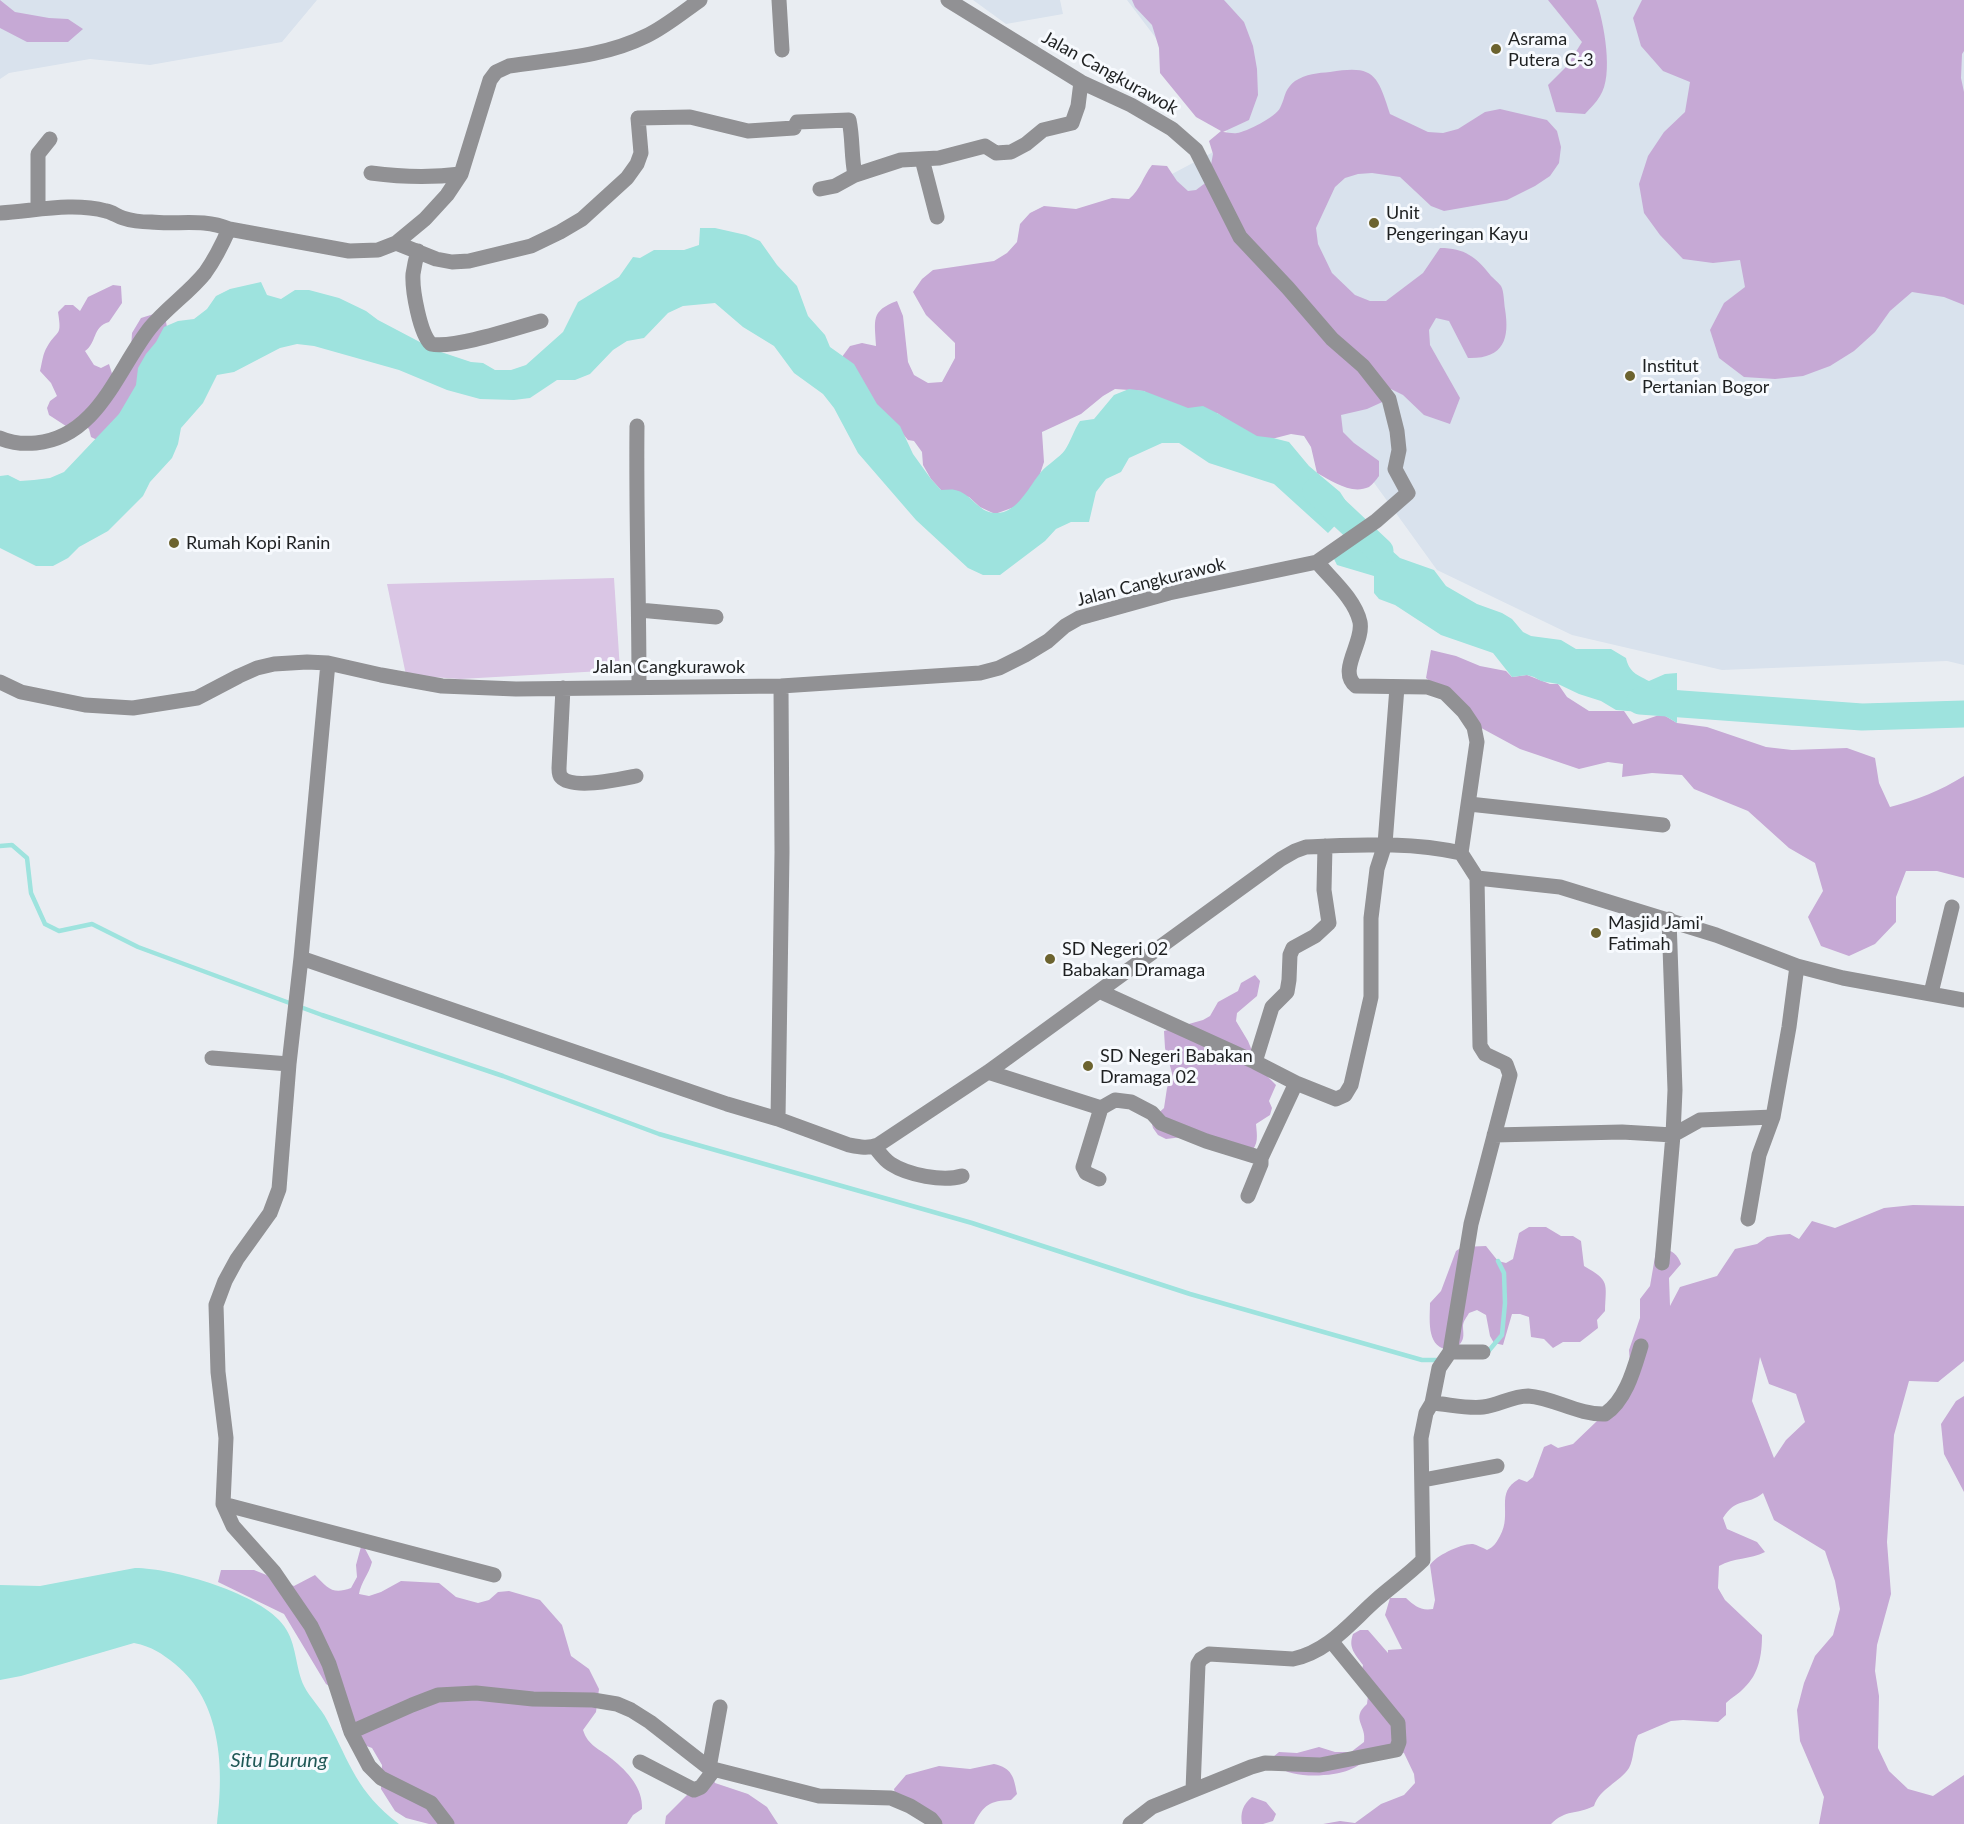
<!DOCTYPE html>
<style>
body{margin:0}
canvas{display:block;background:#e9edf2}
</style>
<canvas width="1964" height="1824"></canvas>
<script>
const g = document.querySelector('canvas').getContext('2d');
g.lineJoin = 'round';
function fillPath(path, color) { g.fillStyle = color; g.fill(path, 'evenodd'); }
function strokePath(path, color, width, dash) { g.strokeStyle = color; g.lineWidth = width; g.lineCap = dash ? 'butt' : 'round'; g.setLineDash(dash || []); g.stroke(path); }
function drawText(font, color, halo, rows, align = 'center') {
  g.font = font + ' Lato,sans-serif'; g.lineWidth = 6; g.setLineDash([]); g.textBaseline = 'middle'; g.strokeStyle = halo; g.fillStyle = color; for (const [text, x, y, turn = 0] of rows) {
    g.save(); g.translate(x, y); g.rotate((+turn || 0) * Math.PI / 180); g.textAlign = isNaN(turn) ? turn : align; if (halo) g.strokeText(text, 0, 0); g.fillText(text, 0, 0); g.restore();
  }
}
fillPath(new Path2D(`
 M 0,0 L 317,0 L 282,42 L 150,65 L 90,59 L 9,73 L 0,79 Z
 M 973,0 L 1060,0 L 1063,14 L 1006,24 Z
 M 1127,0 L 1964,0 L 1964,665 L 1947,661 L 1722,670 L 1572,635 L 1437,570 L 1157,182 L 1234,141 Z`), '#d9e2ed');
fillPath(new Path2D(`
 M 614,578 L 620,670 L 460,679 L 406,675 L 387,584 Z`), '#dac6e5');
fillPath(new Path2D(`
 M 0,0 L 15,12 L 49,18 L 68,19 L 83,29 L 68,42 L 27,42 L 0,28 Z
 M 1132,0 L 1224,0 L 1244,22 L 1253,46 L 1257,69 L 1258,95 L 1249,120 L 1223,132 C 1227,132 1233,134 1237,133 C 1246,132 1276,117 1280,108 C 1286,97 1283,91 1295,81 C 1306,74 1318,73 1330,72 C 1374,65 1377,74 1390,114 L 1428,132 L 1443,133 L 1458,129 L 1485,112 L 1500,109 L 1547,120 L 1557,131 L 1561,147 L 1559,163 L 1550,176 L 1535,186 L 1507,200 L 1444,211 L 1431,206 L 1400,177 L 1372,173 L 1358,174 L 1345,178 L 1335,187 L 1316,228 L 1318,244 L 1332,273 L 1355,295 L 1370,301 L 1386,301 L 1423,273 L 1440,248 C 1465,248 1476,257 1491,276 C 1494,279 1498,282 1501,286 C 1504,291 1504,303 1505,309 C 1510,340 1503,359 1468,358 L 1449,321 L 1436,318 L 1429,330 L 1430,345 L 1460,398 L 1450,424 L 1424,415 L 1403,395 L 1391,389 L 1389,399 L 1367,409 L 1341,415 L 1343,432 L 1354,443 L 1379,461 L 1379,476 C 1376,480 1372,485 1369,487 C 1351,495 1332,481 1317,473 L 1311,447 L 1304,436 L 1291,434 L 1260,442 L 1217,413 L 1175,414 L 1144,391 L 1115,389 L 1103,396 L 1081,414 L 1042,432 L 1044,462 L 1031,501 L 995,514 L 980,507 L 969,497 L 941,490 L 931,479 L 923,465 L 922,452 L 914,441 L 908,440 L 888,416 L 875,415 L 839,361 L 850,346 L 862,343 L 876,346 C 875,320 870,311 897,301 L 903,316 L 908,362 L 914,375 L 928,383 L 942,382 L 955,358 L 955,343 L 926,315 L 913,292 L 922,279 L 933,270 L 994,261 L 1007,253 L 1017,242 L 1020,224 L 1030,213 L 1044,206 L 1076,209 L 1112,198 L 1129,199 C 1141,189 1142,178 1152,165 L 1167,166 L 1177,181 L 1188,191 L 1196,190 L 1208,181 L 1213,154 L 1209,141 L 1221,131 L 1196,117 L 1160,73 L 1159,48 L 1152,25 L 1135,7 Z
 M 1548,0 L 1596,0 C 1604,22 1614,76 1600,96 C 1596,103 1590,108 1585,114 L 1556,112 L 1548,85 L 1567,66 L 1582,42 Z
 M 1642,0 L 1964,0 L 1964,51 L 1962,54 L 1961,78 L 1964,92 L 1964,305 L 1944,297 L 1912,292 L 1890,311 L 1875,332 L 1854,351 L 1830,366 L 1803,376 L 1775,379 L 1744,377 L 1719,358 L 1710,330 L 1724,303 L 1745,287 L 1740,260 L 1713,263 L 1683,259 L 1660,235 L 1644,213 L 1639,184 L 1648,156 L 1664,132 L 1685,112 L 1690,82 L 1663,71 L 1641,46 L 1633,18 Z
 M 113,285 L 121,286 L 122,303 L 109,322 C 92,327 97,343 85,351 L 94,365 L 101,368 L 109,364 L 116,386 L 131,348 L 132,333 L 141,318 L 157,313 L 165,316 L 168,333 L 150,379 L 97,440 L 91,437 L 89,429 L 84,425 L 69,428 L 49,415 L 47,408 L 50,401 L 57,396 L 51,383 L 40,371 C 42,363 43,353 47,347 C 58,328 62,338 58,312 L 65,305 L 73,305 L 80,311 L 88,297 Z
 M 1431,650 L 1456,656 L 1480,666 L 1506,671 L 1512,677 L 1527,675 L 1550,684 L 1558,684 L 1567,697 L 1589,711 L 1624,711 L 1633,724 L 1662,714 L 1677,723 L 1707,727 L 1766,747 L 1792,750 L 1847,748 L 1875,758 L 1879,783 L 1890,807 C 1917,800 1940,791 1964,776 L 1964,878 L 1937,871 L 1906,871 L 1896,897 L 1896,922 L 1875,944 L 1849,956 L 1821,946 L 1808,917 L 1823,891 L 1815,863 L 1789,848 L 1748,811 L 1694,789 L 1682,775 L 1652,773 L 1622,777 L 1623,764 L 1608,762 L 1579,769 L 1520,749 L 1461,717 L 1452,698 L 1426,678 Z
 M 1255,975 L 1260,981 L 1257,996 L 1237,1013 L 1236,1021 L 1248,1041 L 1259,1068 L 1276,1085 L 1269,1101 L 1272,1108 L 1270,1115 L 1256,1124 C 1257,1136 1259,1144 1250,1153 L 1183,1137 L 1166,1139 L 1158,1135 L 1153,1128 L 1151,1120 L 1164,1108 L 1167,1088 L 1172,1073 L 1165,1048 L 1164,1031 L 1203,1020 L 1210,1016 L 1218,1002 L 1238,991 L 1241,983 Z
 M 1913,1205 L 1964,1206 L 1964,1361 L 1938,1382 L 1909,1381 L 1894,1435 L 1887,1542 L 1891,1594 L 1877,1645 L 1875,1671 L 1879,1696 L 1878,1748 L 1889,1771 L 1908,1789 L 1933,1796 L 1964,1775 L 1964,1824 L 1819,1824 L 1824,1797 L 1800,1741 L 1797,1710 L 1804,1683 L 1815,1656 L 1833,1635 L 1840,1609 L 1835,1581 L 1825,1551 L 1774,1520 L 1763,1493 C 1747,1506 1736,1497 1723,1518 L 1727,1529 L 1757,1542 L 1765,1552 C 1750,1560 1734,1557 1719,1566 L 1718,1588 L 1725,1600 L 1762,1635 C 1762,1655 1759,1674 1744,1688 C 1739,1694 1732,1697 1726,1703 L 1726,1715 L 1718,1722 L 1683,1720 L 1671,1721 L 1638,1735 C 1633,1745 1634,1759 1629,1768 C 1619,1783 1600,1788 1594,1806 C 1576,1815 1566,1809 1551,1824 L 1323,1824 L 1340,1821 L 1355,1823 L 1381,1804 L 1404,1795 L 1415,1783 L 1414,1774 L 1404,1753 C 1377,1743 1369,1763 1349,1770 C 1332,1777 1291,1779 1277,1766 C 1275,1764 1275,1760 1273,1757 L 1279,1752 L 1297,1753 L 1319,1747 L 1335,1752 L 1351,1752 L 1364,1742 C 1367,1725 1350,1719 1367,1704 L 1368,1696 L 1360,1681 L 1363,1665 C 1355,1654 1348,1648 1353,1634 L 1360,1630 L 1368,1630 L 1388,1653 L 1388,1650 L 1402,1649 L 1385,1615 L 1390,1598 L 1406,1598 C 1415,1606 1420,1611 1433,1609 L 1435,1600 L 1430,1565 C 1435,1556 1462,1543 1473,1544 C 1477,1545 1483,1548 1487,1550 C 1494,1547 1496,1543 1500,1536 C 1513,1513 1494,1493 1519,1479 L 1527,1482 L 1533,1477 L 1544,1447 L 1551,1444 L 1558,1448 L 1573,1444 L 1621,1398 L 1631,1376 L 1629,1350 L 1640,1318 L 1640,1299 L 1650,1286 L 1656,1251 C 1668,1247 1677,1252 1681,1264 L 1669,1278 L 1670,1306 L 1680,1287 L 1717,1276 L 1735,1249 L 1757,1244 L 1767,1237 L 1778,1235 L 1790,1234 L 1799,1239 L 1812,1221 L 1835,1228 L 1884,1208 ZM 1760,1357 L 1769,1384 L 1796,1394 L 1805,1422 L 1786,1440 L 1774,1458 L 1752,1401 Z
 M 1529,1227 L 1546,1227 L 1561,1236 L 1573,1236 L 1581,1241 L 1584,1266 C 1610,1281 1606,1282 1605,1311 L 1597,1320 L 1598,1328 L 1580,1342 L 1563,1342 L 1553,1348 L 1544,1339 L 1531,1337 L 1529,1317 L 1520,1314 L 1512,1314 L 1503,1345 L 1494,1343 L 1490,1336 L 1486,1315 L 1477,1310 L 1469,1313 C 1467,1317 1463,1321 1463,1326 C 1463,1333 1465,1338 1460,1344 C 1457,1348 1451,1350 1446,1349 C 1426,1346 1430,1317 1430,1303 L 1441,1291 L 1456,1251 L 1462,1247 L 1486,1246 L 1498,1261 L 1506,1263 L 1513,1259 L 1519,1233 Z
 M 1964,1396 L 1964,1492 L 1944,1454 L 1941,1424 L 1956,1401 Z
 M 362,1543 L 372,1562 C 369,1574 361,1582 359,1594 L 369,1596 L 381,1592 L 401,1581 L 439,1583 L 456,1597 L 478,1603 L 489,1600 L 498,1592 L 509,1591 L 540,1600 L 562,1625 L 571,1656 L 589,1669 L 599,1689 L 596,1712 L 583,1730 C 588,1746 600,1749 612,1759 C 628,1772 643,1788 642,1809 L 633,1815 L 627,1824 L 429,1824 L 406,1818 L 395,1811 L 381,1789 L 382,1765 L 372,1748 L 348,1739 L 342,1729 L 337,1691 L 326,1684 L 284,1614 L 218,1582 L 221,1570 L 254,1570 L 294,1586 L 315,1575 C 328,1588 332,1595 351,1588 L 357,1577 L 356,1565 Z
 M 994,1764 C 1012,1768 1014,1777 1017,1794 L 1011,1800 C 990,1801 984,1804 974,1824 L 937,1824 C 917,1806 901,1824 894,1789 L 906,1775 L 939,1766 L 970,1769 Z
 M 709,1768 L 715,1783 L 748,1794 L 767,1807 L 778,1824 L 665,1824 L 666,1816 L 698,1784 Z
 M 1252,1797 L 1266,1802 L 1276,1814 L 1273,1821 L 1263,1824 L 1242,1824 C 1240,1813 1243,1804 1252,1797 Z`), '#c6a9d5');
fillPath(new Path2D(`
 M 700,228 L 715,228 L 746,235 L 760,241 L 777,265 L 797,286 L 808,316 L 825,335 L 830,347 L 854,364 L 877,404 L 900,426 L 913,454 L 931,479 L 941,490 C 946,490 951,489 955,490 C 971,493 978,512 994,513 C 1017,515 1029,486 1041,472 C 1048,464 1059,458 1065,450 C 1070,443 1074,430 1080,421 L 1094,419 L 1114,395 L 1129,389 L 1144,391 L 1188,408 L 1203,406 L 1217,413 L 1257,436 L 1273,438 L 1289,442 L 1309,466 L 1340,492 L 1351,509 L 1328,533 L 1274,484 L 1209,463 L 1179,443 L 1162,443 L 1129,458 L 1121,472 L 1106,479 L 1096,492 L 1089,522 L 1071,522 L 1056,529 L 1045,541 L 1000,575 L 983,575 L 968,568 L 916,520 L 858,453 L 834,408 L 823,394 L 794,373 L 774,346 L 743,327 L 715,303 L 683,306 L 668,313 L 644,338 L 627,341 L 613,350 L 590,374 L 575,380 L 557,380 L 530,398 L 514,400 L 480,399 L 447,390 L 399,370 L 314,346 L 297,344 L 280,348 L 234,372 L 217,375 L 203,403 L 181,428 L 178,444 L 172,458 L 150,482 L 143,496 L 108,531 L 79,547 L 68,558 L 53,566 L 36,566 L 0,548 L 0,476 L 8,475 L 20,481 L 34,480 L 50,478 L 64,472 L 119,414 L 136,385 L 138,368 L 146,354 L 156,342 L 164,327 L 178,321 L 194,319 L 207,309 L 216,296 L 230,289 L 261,282 L 267,295 L 281,299 L 295,290 L 309,290 L 339,298 L 366,311 L 378,320 L 435,350 L 471,362 L 483,363 L 495,370 L 511,370 L 526,365 L 563,332 L 578,302 L 619,277 L 633,257 L 640,258 L 654,250 L 684,250 L 699,245 Z
 M 1369,530 L 1400,558 L 1434,570 L 1446,586 L 1477,604 L 1502,613 L 1512,619 L 1523,632 L 1531,636 L 1561,640 L 1576,649 L 1611,649 L 1626,658 C 1629,672 1637,675 1649,681 L 1665,674 L 1677,673 L 1677,723 L 1662,714 L 1616,710 L 1601,701 L 1579,694 L 1558,684 L 1541,681 L 1534,677 L 1527,675 L 1512,677 L 1493,653 L 1441,635 L 1395,605 L 1379,599 L 1374,593 L 1374,576 L 1337,565 L 1332,555 Z
 M 135,1568 C 173,1568 262,1594 284,1626 C 297,1644 295,1667 304,1686 C 310,1698 321,1708 327,1720 C 351,1765 356,1791 399,1824 L 217,1824 C 224,1769 222,1702 175,1664 C 161,1653 153,1647 134,1643 L 21,1676 L 0,1680 L 0,1585 L 40,1586 Z`), '#9ee3de');
strokePath(new Path2D(`
 M 0,846 L 12,845 L 27,858 L 31,893 L 45,924 L 59,931 L 92,924 L 138,947 L 322,1015 L 503,1076 L 659,1134 L 972,1223 L 1190,1294 L 1422,1360 L 1442,1360
 M 1486,1354 L 1502,1335 L 1505,1303 L 1504,1273 L 1498,1261`), '#9ee3de', 4.5);
strokePath(new Path2D(`
 M 1316,491 L 1380,551
 M 1640,701 L 1862,717 L 1964,714`), '#9ee3de', 27);
strokePath(new Path2D(`
 M 779,0 L 782,50
 M 922,159 L 937,217
 M 371,173 C 401,177 431,178 461,174
 M 820,189 L 835,186 L 855,175 L 901,160 L 939,158 L 985,146 L 996,153 L 1011,152 L 1026,144 L 1043,130 L 1072,123 L 1078,106 L 1081,82
 M 38,209 L 38,154 L 50,139
 M 0,213 C 35,211 72,202 106,211 C 112,212 117,216 123,218 C 132,221 141,222 151,222 C 177,225 203,218 229,229
 M 396,243 L 436,259 L 452,262 L 469,261 L 531,246 L 560,232 L 582,219 L 627,178 L 637,164 L 641,153 L 638,118 L 690,117 L 748,131 L 794,128 L 797,122 L 849,120 C 853,139 851,155 855,175
 M 418,251 C 416,258 414,267 413,274 C 412,290 420,334 431,344 C 454,349 516,328 541,321
 M 637,426 C 636,513 639,599 639,686
 M 0,438 C 11,443 24,444 36,443 C 98,437 117,370 150,328 C 166,308 189,293 205,273 C 215,259 222,245 229,229 L 349,251 L 378,250 L 396,243 L 425,219 L 447,195 L 461,174 L 490,80 L 496,72 L 509,66 C 555,59 604,57 646,36 C 665,27 683,12 700,0
 M 1317,562 C 1331,579 1355,599 1360,622 C 1364,643 1337,671 1356,686 L 1427,687 L 1445,693 L 1464,712 L 1474,727 L 1477,742 L 1461,853
 M 639,610 L 716,617
 M 328,663 L 301,958 L 289,1064 L 279,1189 L 270,1213 L 237,1259 L 225,1281 L 216,1305 L 218,1372 L 226,1438 L 223,1504 L 233,1526 L 274,1572 L 311,1626 L 329,1664 L 351,1732 L 369,1766 L 381,1778 L 431,1803 L 447,1824
 M 0,682 L 21,692 L 85,705 L 133,708 L 197,698 L 239,676 L 257,668 L 274,664 L 307,662 L 328,663 L 381,675 L 442,686 L 516,689 L 781,686 L 980,673 L 999,668 L 1025,655 L 1048,641 L 1065,626 L 1079,618 L 1169,593 L 1317,562 L 1376,521 L 1408,493 L 1395,469 L 1399,450 L 1397,431 L 1389,399 L 1363,366 L 1332,339 L 1288,288 L 1240,237 L 1196,150 L 1172,129 L 1131,105 L 1081,82 L 948,0
 M 563,688 L 559,768 C 559,770 559,775 561,777 C 572,790 621,779 636,776
 M 1469,804 L 1663,825
 M 1669,919 L 1675,1090 L 1673,1135
 M 301,958 L 727,1104 L 778,1119 L 849,1145 C 859,1147 868,1149 878,1145 L 988,1072 L 1281,859 L 1295,851 L 1306,847 C 1358,845 1410,841 1461,853 L 1477,878 L 1560,887 L 1716,935 L 1797,966 L 1843,978 L 1964,1000
 M 1101,992 L 1255,1062 L 1296,1083 L 1261,1158 L 1261,1164 L 1248,1196
 M 1931,993 L 1952,907
 M 212,1058 L 289,1064
 M 1255,1062 L 1272,1007 L 1287,992 L 1289,980 L 1290,955 L 1293,948 L 1315,936 L 1329,923 L 1324,890 L 1325,846
 M 988,1072 L 1101,1108 L 1115,1100 L 1131,1102 L 1152,1113 L 1161,1123 L 1206,1141 L 1261,1158
 M 1296,1083 L 1336,1099 L 1345,1095 L 1351,1085 L 1371,997 L 1371,918 L 1377,869 L 1385,844 L 1397,687
 M 778,1119 L 782,852 L 781,686
 M 1494,1135 L 1622,1132 L 1673,1135 L 1662,1263
 M 1673,1135 L 1700,1120 L 1773,1117
 M 874,1146 C 879,1152 884,1160 891,1164 C 908,1175 943,1182 962,1176
 M 1099,1179 L 1086,1173 L 1083,1167 L 1101,1108
 M 1748,1219 L 1759,1155 L 1773,1117 L 1789,1027 L 1797,966
 M 1450,1352 L 1483,1352
 M 1432,1403 C 1448,1404 1467,1409 1483,1407 C 1499,1405 1512,1396 1528,1396 C 1555,1398 1578,1415 1605,1414 C 1626,1400 1634,1369 1641,1346
 M 1423,1480 L 1497,1466
 M 223,1504 L 494,1575
 M 351,1732 L 412,1705 L 438,1695 L 476,1693 L 533,1699 L 593,1700 L 617,1704 L 631,1710 L 650,1722 L 709,1768 L 819,1796 L 891,1798 L 910,1806 L 931,1819 L 935,1824
 M 640,1762 L 694,1790 L 701,1787 L 714,1770
 M 709,1768 L 720,1707
 M 1193,1790 L 1198,1664 L 1201,1659 L 1209,1654 L 1293,1659 C 1329,1651 1350,1623 1376,1600 C 1392,1586 1409,1574 1423,1560 L 1421,1438 L 1426,1413 L 1432,1403 L 1439,1368 L 1450,1352 L 1471,1224 L 1510,1075 L 1506,1064 L 1485,1054 L 1480,1046 L 1477,878
 M 1130,1824 L 1152,1807 L 1251,1767 L 1265,1763 L 1320,1765 L 1396,1750 L 1399,1742 L 1398,1723 L 1332,1642`), '#919194', 15);
for (const [x, y, r, color] of [
 [1496,49,6,"#6c632f"],
 [1374,223,6,"#6c632f"],
 [1630,376,6,"#6c632f"],
 [174,543,6,"#6c632f"],
 [1596,933,6,"#6c632f"],
 [1050,959,6,"#6c632f"],
 [1088,1066,6,"#6c632f"]
]) { const dot = new Path2D(); dot.arc(x, y, r, 0, 2 * Math.PI); g.fillStyle = color; g.fill(dot); strokePath(dot, '#f7fafe', 2); }
drawText('18px', '#1f2122', '#f7fafe', [
 ["Asrama",1508,39],
 ["Putera C-3",1508,60],
 ["Unit",1386,213],
 ["Pengeringan Kayu",1386,234],
 ["Institut",1642,366],
 ["Pertanian Bogor",1642,387],
 ["Rumah Kopi Ranin",186,543],
 ["Masjid Jami'",1608,923],
 ["Fatimah",1608,944],
 ["SD Negeri 02",1062,949],
 ["Babakan Dramaga",1062,970],
 ["SD Negeri Babakan",1100,1056],
 ["Dramaga 02",1100,1077]
], 'left');
drawText('18px', '#1f2122', '#f7fafe', [
 ["Jalan Cangkurawok",1110,73,29],
 ["Jalan Cangkurawok",1151,582,-14],
 ["Jalan Cangkurawok",669,667]
]);
drawText('italic 20px', '#1f5856', '#f7fafe', [
 ["Situ Burung",279,1761]
]);
</script>
